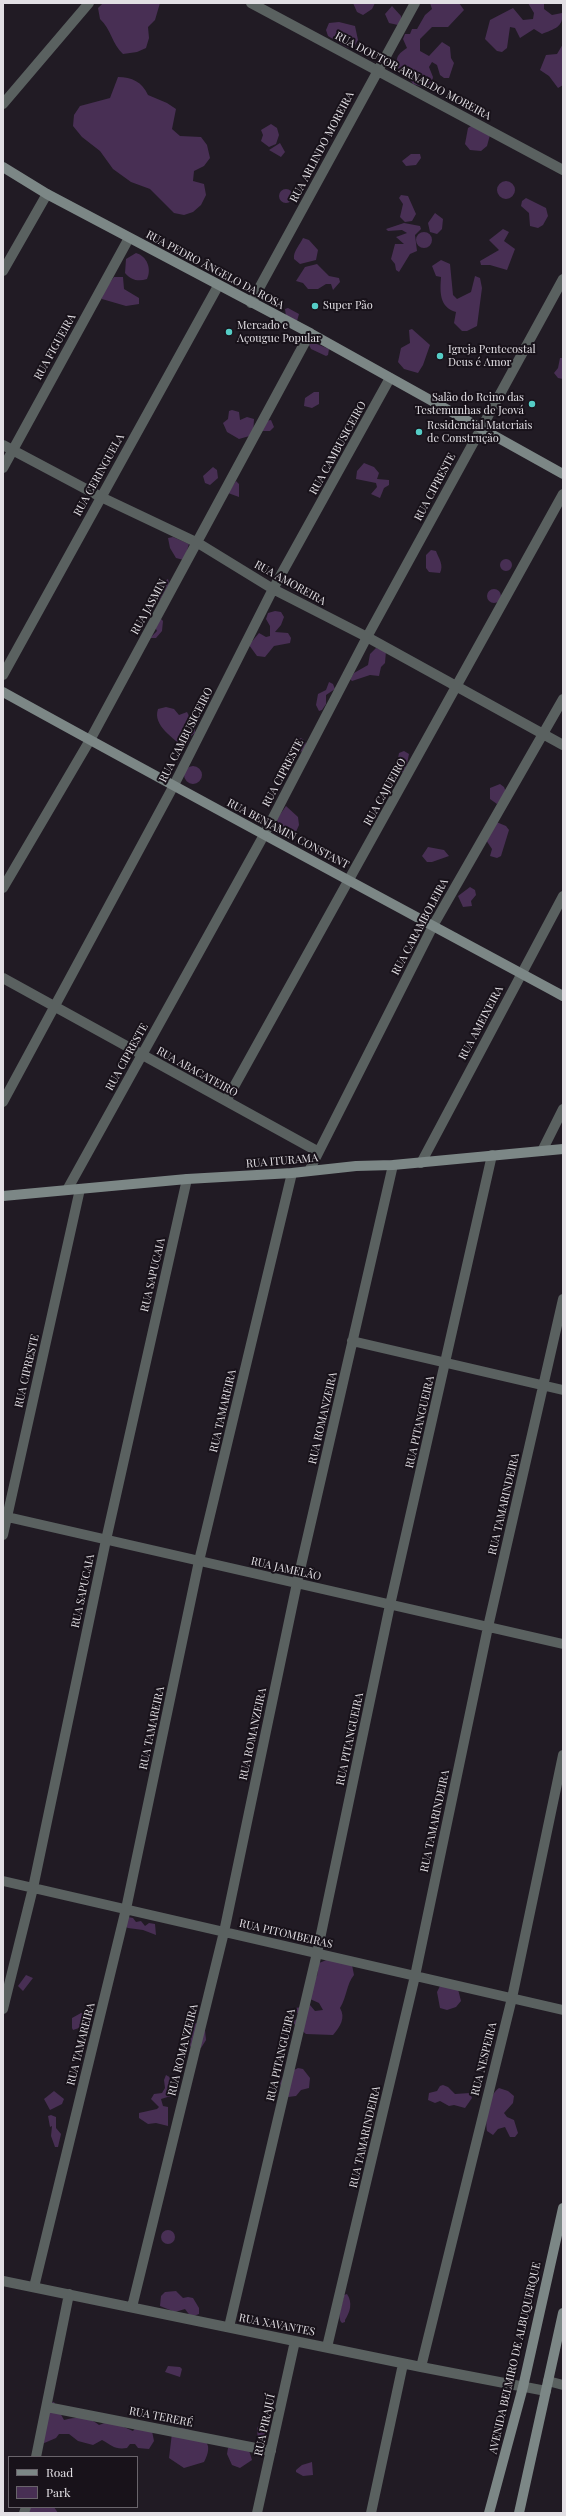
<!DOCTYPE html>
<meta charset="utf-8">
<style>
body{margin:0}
#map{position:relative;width:566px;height:2516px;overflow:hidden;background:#211b24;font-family:"Playfair Display",serif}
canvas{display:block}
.frame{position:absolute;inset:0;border:4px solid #e2dfe4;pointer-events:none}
.legend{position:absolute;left:8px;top:2456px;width:130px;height:52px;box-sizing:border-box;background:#18121a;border:1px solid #69646b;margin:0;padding:5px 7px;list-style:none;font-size:12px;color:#e2dfe4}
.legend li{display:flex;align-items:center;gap:8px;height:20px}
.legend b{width:20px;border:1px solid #69646b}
</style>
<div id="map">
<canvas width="566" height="2516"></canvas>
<div class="frame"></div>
<ul class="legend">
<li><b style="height:5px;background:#7c8786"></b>Road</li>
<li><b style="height:11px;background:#482f54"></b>Park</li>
</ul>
</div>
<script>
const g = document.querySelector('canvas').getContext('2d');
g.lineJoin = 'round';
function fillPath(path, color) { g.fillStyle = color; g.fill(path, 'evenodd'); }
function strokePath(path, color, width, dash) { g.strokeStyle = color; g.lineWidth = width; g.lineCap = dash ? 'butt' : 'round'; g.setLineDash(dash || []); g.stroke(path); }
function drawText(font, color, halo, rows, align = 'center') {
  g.font = font + ' "Playfair Display",serif'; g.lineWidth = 4; g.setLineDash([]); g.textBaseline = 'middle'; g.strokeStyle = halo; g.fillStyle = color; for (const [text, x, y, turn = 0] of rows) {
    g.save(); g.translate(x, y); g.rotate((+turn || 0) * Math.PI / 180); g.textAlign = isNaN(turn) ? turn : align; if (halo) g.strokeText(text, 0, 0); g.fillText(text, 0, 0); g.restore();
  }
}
fillPath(new Path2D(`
 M 103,3 L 160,3 L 155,20 L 148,27 L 149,38 L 146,48 L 137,52 L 123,54 C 112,44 111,29 100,19 L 98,8 Z
 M 353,3 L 375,3 L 372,9 L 363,15 L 357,12 Z
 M 430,3 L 459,3 L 464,10 L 448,27 L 432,27 L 420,39 L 420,51 L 429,56 L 442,42 L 450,47 L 451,58 L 454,63 L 449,78 L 444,78 L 440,75 L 437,65 L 432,62 L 429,67 L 433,77 L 432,82 L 423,87 L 413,84 L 407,75 L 399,70 C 394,58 398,54 407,48 L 403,39 L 405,34 L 410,34 L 412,29 L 417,29 L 425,15 L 432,9 Z
 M 528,3 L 544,3 L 544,9 L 552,15 L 562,13 C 564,27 554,29 542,34 L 534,29 L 520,38 L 515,28 L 510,27 L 507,48 L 502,52 L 497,51 L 485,39 L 490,20 L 513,8 L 523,20 L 533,19 L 534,13 Z
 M 392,6 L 401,16 L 401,22 L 398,25 L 389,23 L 385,14 Z
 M 339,22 L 355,26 L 358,40 L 355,45 L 348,48 L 328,36 L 326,30 L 329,23 Z
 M 563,44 L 563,85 L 558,88 L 549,76 L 540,70 L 546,55 L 557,54 Z
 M 118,77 C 132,77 142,82 148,95 L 167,103 L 176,109 L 172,129 L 180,136 L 201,137 L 207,145 L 210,158 L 204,166 L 194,171 L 193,181 L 204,184 L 206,195 L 201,205 L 193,212 L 184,215 L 174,213 L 150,189 L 131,182 L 113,169 L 100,151 L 82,137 L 73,126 L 74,115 L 80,106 L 110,98 Z
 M 271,124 L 277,128 L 279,135 L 276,144 L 269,147 L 261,141 L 263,135 L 261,130 Z
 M 474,124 L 490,135 L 487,146 L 481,151 L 470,150 L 465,144 L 468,128 Z
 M 280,143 L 285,152 L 281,157 L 269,150 Z
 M 411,154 L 420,154 L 421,158 L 416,165 L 406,166 L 402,161 Z
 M497 190a9 9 0 1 1 18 0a9 9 0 1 1-18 0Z
 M279 196a7 7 0 1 1 14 0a7 7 0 1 1-14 0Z
 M 401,195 L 408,196 L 416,214 L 412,221 L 405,222 L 400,217 L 403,204 L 399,198 Z
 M 526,198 L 546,208 L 548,216 L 543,225 L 538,228 L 530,226 L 529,213 L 521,206 L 522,201 Z
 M 435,213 L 443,219 L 442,229 L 437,234 L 430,232 L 428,223 Z
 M 404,223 L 420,226 L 421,229 L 415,235 L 417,251 L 410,254 L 399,272 L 396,270 L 395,264 L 391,259 L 395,244 L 404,244 L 396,237 L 407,233 L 402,230 L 388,231 L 386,229 Z
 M 503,229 L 509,232 L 504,241 L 515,249 L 507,270 L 490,265 L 481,265 L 480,261 L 499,250 L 489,240 Z
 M416 240a8 8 0 1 1 16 0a8 8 0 1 1-16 0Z
 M 303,238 L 309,240 L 318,250 L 316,260 L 300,264 L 294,259 C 293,251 300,245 303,238 Z
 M 136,253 C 147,256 152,269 147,279 C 138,282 131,280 125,273 L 126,259 Z
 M 441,260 L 450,264 L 453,295 L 457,299 L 471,292 L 475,276 L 480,278 L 482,288 L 477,326 L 467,331 L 462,331 L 454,323 L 456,312 C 439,307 440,292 441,277 L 436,276 L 432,266 Z
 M 317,264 L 329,276 L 339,278 L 340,282 L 333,290 L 331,284 L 326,284 L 318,289 L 308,289 L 303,283 L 296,281 L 305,267 Z
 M 114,277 L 123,277 L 124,289 L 139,298 L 139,304 L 126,306 L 102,299 L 100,296 Z
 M 288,308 L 299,314 L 297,321 L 286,316 L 285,309 Z
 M 412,329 L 430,345 L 423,365 L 418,373 L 404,369 L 398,362 L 401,348 L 410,343 L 409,330 Z
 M 312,342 L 329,349 L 328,355 L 326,356 L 311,349 L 309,345 Z
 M 560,358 L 563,358 L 563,379 L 558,378 L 554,373 L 558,368 Z
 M 314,392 L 319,392 L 319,404 L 312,408 L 304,406 L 305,398 Z
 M 232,410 L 239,412 L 240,420 L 247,417 L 254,419 L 253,435 L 239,439 L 227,432 L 223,423 L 228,419 L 229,411 Z
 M 271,420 L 274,427 L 270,431 L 261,431 L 266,421 Z
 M 364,463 L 374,467 L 379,473 L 377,479 L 389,480 L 389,485 L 384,488 L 380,498 L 371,494 L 377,487 L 376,483 L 356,479 L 357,471 Z
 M 213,467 L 217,470 L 218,478 L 210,485 L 205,483 L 203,476 Z
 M 236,481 L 239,484 L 239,497 L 228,493 Z
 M 173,537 L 189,544 L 184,560 L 176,558 L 170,548 L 168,538 Z
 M 431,550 L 436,551 C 439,559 444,565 440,573 L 429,572 L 426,568 L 426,555 Z
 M500 565a6 6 0 1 1 12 0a6 6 0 1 1-12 0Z
 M 168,579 L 169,584 L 160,600 C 155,598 152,593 153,588 Z
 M487 596a7 7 0 1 1 14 0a7 7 0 1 1-14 0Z
 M 275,611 L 281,612 L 284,617 L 281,625 L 275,632 L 288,633 L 291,638 L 290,643 L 274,646 L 265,657 L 257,656 L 249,645 L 259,633 L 266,637 L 270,636 L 270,626 L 266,619 L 268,613 Z
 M 159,617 L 163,621 L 162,631 L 156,638 L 150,638 L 157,631 L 155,627 Z
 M 376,648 L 386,651 L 385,663 L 381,667 L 379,676 L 370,675 L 352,681 L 350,679 L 354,673 L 368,665 L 370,654 Z
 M 329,682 L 333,684 L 335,689 L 326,695 L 326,704 L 322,710 L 319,711 L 316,705 L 318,694 L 326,690 Z
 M 166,707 L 174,709 L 179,715 L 187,712 L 189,716 L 194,717 L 195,733 L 191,736 L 188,743 L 183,748 C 175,738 152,726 158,709 Z
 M292 745a7 7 0 1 1 14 0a7 7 0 1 1-14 0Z
 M 404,751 L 409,754 L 405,773 L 400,772 L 397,764 L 399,753 Z
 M184 775a9 9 0 1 1 18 0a9 9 0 1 1-18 0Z
 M 500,784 L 504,787 L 506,792 L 497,804 L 490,799 L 490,788 Z
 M 286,806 L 298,817 L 299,825 L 295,834 L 284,829 L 275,830 L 272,826 Z
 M 494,821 L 506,826 L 509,830 L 501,856 L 497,858 L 490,856 L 492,849 L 486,840 Z
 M 428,847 L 444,850 L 449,856 L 432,862 L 427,862 L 422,856 Z
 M 470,887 L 475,890 L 476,895 L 471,901 L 472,906 L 463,907 L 458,896 Z
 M 128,1917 L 133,1918 L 136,1922 L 141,1921 L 145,1926 L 149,1923 L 155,1924 L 156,1935 L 143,1930 L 128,1928 L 126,1927 Z
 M 329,1959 L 352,1965 L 354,1975 C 346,1985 347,1997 340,2008 C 346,2018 340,2027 333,2035 L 306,2034 L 294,2024 L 294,2021 L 302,2015 L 297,2013 L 296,2008 L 310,2005 L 315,2011 L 323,2010 L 319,2003 L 310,1999 L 312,1979 L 317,1976 L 319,1963 Z
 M 26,1975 L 33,1978 L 23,1991 L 18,1986 Z
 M 440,1986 L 458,1989 L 461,2001 L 456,2007 L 447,2010 L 440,2008 L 437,1992 Z
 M 81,2013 L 86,2014 L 89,2028 L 83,2032 L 79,2028 L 73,2030 L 72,2028 L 72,2018 Z
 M 197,2023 L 205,2030 L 206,2040 L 201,2048 L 193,2048 L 188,2045 L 189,2025 Z
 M 298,2068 L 303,2069 L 310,2078 L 309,2088 L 301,2090 L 296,2096 L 288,2097 L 283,2095 L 280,2083 L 284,2075 Z
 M 166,2075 L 173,2079 L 171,2096 L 161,2099 L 163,2106 L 168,2107 L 168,2126 L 156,2123 L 148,2124 L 139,2118 L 139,2113 L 157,2109 L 159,2107 L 151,2099 L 154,2094 L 162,2093 L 165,2088 L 164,2080 Z
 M 443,2085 L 448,2087 L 455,2094 L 470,2093 L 472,2098 L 465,2108 L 454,2105 L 449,2106 L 440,2101 L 435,2103 L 428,2100 L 429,2093 L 437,2091 L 440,2086 Z
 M 499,2088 L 508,2091 L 514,2096 L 513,2103 L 504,2113 L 507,2117 L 514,2120 L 518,2133 L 515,2137 L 510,2137 L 505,2127 L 498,2129 L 493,2135 L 487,2131 C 485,2120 488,2095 499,2088 Z
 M 54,2091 L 64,2099 L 62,2104 L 50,2110 L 44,2099 Z
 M 51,2115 L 56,2117 L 56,2128 L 61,2134 L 58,2147 L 55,2147 L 51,2136 L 52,2126 L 50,2127 L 48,2116 Z
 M161 2237a7 7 0 1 1 14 0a7 7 0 1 1-14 0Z
 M 176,2291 L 183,2298 L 188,2297 L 193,2298 L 199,2308 L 199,2314 L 191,2317 L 185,2309 L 175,2312 L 160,2306 L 161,2296 L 165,2292 Z
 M 347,2294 C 353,2303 350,2312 345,2320 L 345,2322 L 342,2323 C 336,2317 343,2303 344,2295 Z
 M 168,2366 L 180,2367 L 182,2369 L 180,2377 L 165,2372 Z
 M 54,2402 L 64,2420 C 78,2417 87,2416 99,2425 L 110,2421 L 133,2431 L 136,2427 L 151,2426 L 154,2441 L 149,2449 L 138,2448 L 135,2444 L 130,2444 L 127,2448 C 115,2450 111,2445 102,2440 L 93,2445 L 78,2441 L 69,2434 L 59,2434 L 56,2438 L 42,2444 L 49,2403 Z
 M 266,2418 L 270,2420 L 270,2426 L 263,2444 L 258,2443 L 257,2428 Z
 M 179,2428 C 188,2427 206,2437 208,2446 C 209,2452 206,2458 204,2462 L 184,2468 L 169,2458 L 172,2433 Z
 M 247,2444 L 252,2460 L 240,2468 L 232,2465 L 227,2454 L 228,2448 Z
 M 312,2462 L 313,2475 L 303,2476 L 296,2472 L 296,2470 L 302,2465 Z
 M 20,2507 L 54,2507 L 58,2513 L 23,2513 Z`), '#482f54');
strokePath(new Path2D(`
 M 251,3 L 563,170
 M 3,104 L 89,3
 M 3,271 L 47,194
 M 251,303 L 415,3
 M 3,445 L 101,497 L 198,543 L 273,589 L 367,637 L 563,745
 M 3,468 L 129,238
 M 3,675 L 218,286
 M 3,888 L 90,740 L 310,333
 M 3,978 L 317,1151
 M 226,1101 L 563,494
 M 3,1102 L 173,787 L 273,589 L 390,378
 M 542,1151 L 563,1109
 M 421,1163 L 563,896
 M 309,1171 L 434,924 L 563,699
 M 67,1190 L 264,835 L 367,637 L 563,279
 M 352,1341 L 563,1390
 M 3,1516 L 563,1644
 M 3,1535 L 80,1189
 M 3,1881 L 563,2010
 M 3,2009 L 33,1888 L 106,1540 L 187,1179
 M 3,2281 L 421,2367 L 546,2391
 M 34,2287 L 126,1909 L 199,1561 L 292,1173
 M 132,2307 L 224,1932 L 297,1583 L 393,1165
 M 229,2327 L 317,1953 L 390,1605 L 492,1155
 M 327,2347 L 415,1976 L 488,1627 L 563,1299
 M 421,2367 L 512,1998 L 563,1755
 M 548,2381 L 563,2385
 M 47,2407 L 271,2451
 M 36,2457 L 69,2294
 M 24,2513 L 26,2507
 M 257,2513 L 295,2341
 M 371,2513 L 403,2364`), '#5a6160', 10);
strokePath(new Path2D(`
 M 3,167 L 47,194 L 310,333 L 563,474
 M 3,692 C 189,795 376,895 563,996
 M 3,1196 L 187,1179 L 292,1173 L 356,1166 L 393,1165 L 563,1149
 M 489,2513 L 523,2387 L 563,2208
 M 519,2513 L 563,2313`), '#7c8786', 10);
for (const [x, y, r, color] of [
 [315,306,4,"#55cdc6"],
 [229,332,4,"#55cdc6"],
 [440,356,4,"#55cdc6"],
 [532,404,4,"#55cdc6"],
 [419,432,4,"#55cdc6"]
]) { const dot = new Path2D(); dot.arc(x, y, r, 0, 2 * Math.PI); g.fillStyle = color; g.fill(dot); strokePath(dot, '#18121a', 1.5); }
drawText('11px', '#e2dfe4', '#18121a', [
 ["RUA DOUTOR ARNALDO MOREIRA",413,76,28],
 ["RUA ARLINDO MOREIRA",322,147,-62],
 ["RUA PEDRO ÂNGELO DA ROSA",215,270,28],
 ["RUA FIGUEIRA",55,347,-61],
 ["RUA CAMBUSICEIRO",338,448,-61],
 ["RUA CERINGUELA",99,475,-61],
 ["RUA CIPRESTE",435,487,-62],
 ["RUA AMOREIRA",290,583,29],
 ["RUA JASMIN",149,607,-61],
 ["RUA CAMBUSICEIRO",186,735,-63],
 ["RUA CIPRESTE",283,773,-62],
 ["RUA CAJUEIRO",385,792,-61],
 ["RUA BENJAMIN CONSTANT",288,834,28],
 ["RUA CARAMBOLEIRA",420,927,-62],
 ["RUA AMEIXEIRA",481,1023,-62],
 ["RUA CIPRESTE",127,1057,-61],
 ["RUA ABACATEIRO",197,1072,29],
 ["RUA ITURAMA",282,1161,-5],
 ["RUA SAPUCAIA",153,1275,-77],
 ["RUA CIPRESTE",27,1371,-77],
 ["RUA TAMAREIRA",223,1411,-77],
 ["RUA ROMANZEIRA",323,1418,-77],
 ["RUA PITANGUEIRA",420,1422,-77],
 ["RUA TAMARINDEIRA",504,1504,-77],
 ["RUA JAMELÃO",286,1569,13],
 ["RUA SAPUCAIA",83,1591,-78],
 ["RUA TAMAREIRA",152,1728,-78],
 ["RUA ROMANZEIRA",253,1734,-78],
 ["RUA PITANGUEIRA",350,1739,-78],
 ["RUA TAMARINDEIRA",435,1821,-78],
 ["RUA PITOMBEIRAS",286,1934,13],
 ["RUA TAMAREIRA",81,2044,-76],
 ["RUA ROMANZEIRA",183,2050,-76],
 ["RUA PITANGUEIRA",281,2055,-77],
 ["RUA NESPEIRA",484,2059,-76],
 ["RUA TAMARINDEIRA",365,2137,-77],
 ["RUA XAVANTES",277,2325,11],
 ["AVENIDA BELMIRO DE ALBUQUERQUE",515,2358,-77],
 ["RUA TERERÉ",161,2417,11],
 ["RUA PIRAJUÍ",265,2425,-78]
]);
drawText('11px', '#e2dfe4', '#18121a', [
 ["Super Pão",323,306],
 ["Mercado e",237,326],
 ["Açougue Popular",237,339],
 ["Igreja Pentecostal",448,350],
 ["Deus é Amor",448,363],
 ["Salão do Reino das",524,398,"right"],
 ["Testemunhas de Jeová",524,411,"right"],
 ["Residencial Materiais",427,426],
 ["de Construção",427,439]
], 'left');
</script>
